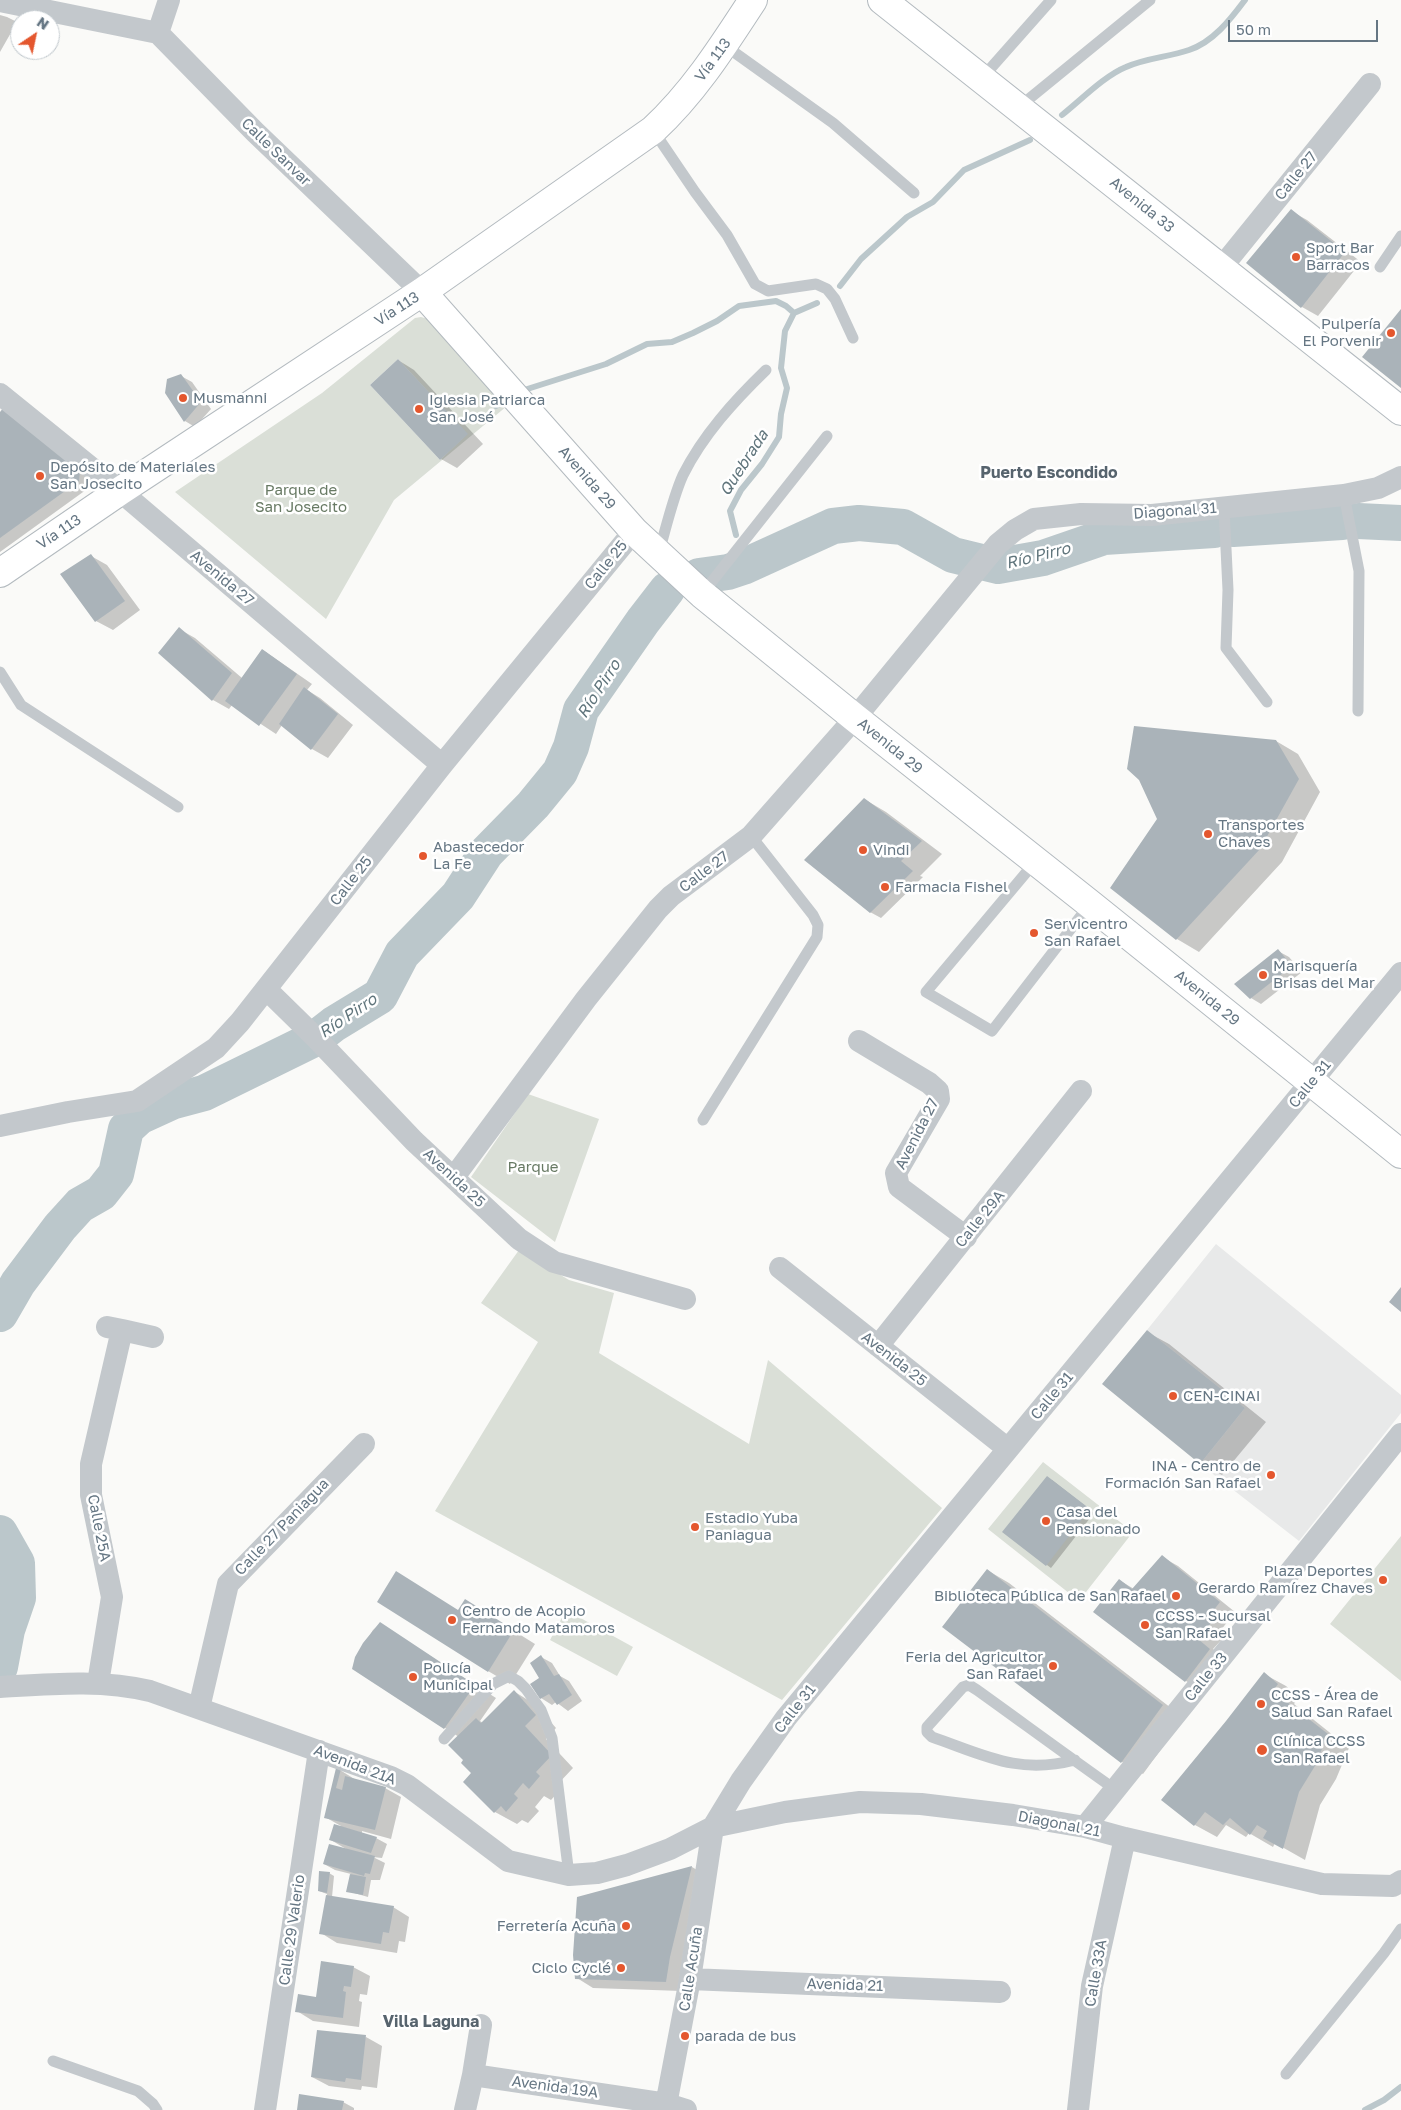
<!DOCTYPE html>
<meta charset="utf-8">
<style>
body{margin:0}
#map{position:relative;width:1401px;height:2110px;overflow:hidden;background:#fafaf8;font-family:"Golos Text",sans-serif}
canvas{display:block}
.north{position:absolute;left:10px;top:10px;width:50px;height:50px;box-sizing:border-box;background:#fff;border:1px solid #c1c8cd;border-radius:50%;rotate:34deg;font-size:14px;font-weight:700;line-height:20px;text-align:center;color:#657683}
.north::after{content:'';display:block;margin:auto;width:18px;height:22px;background:#e4572e;clip-path:polygon(50% 0,100% 100%,50% 72%,0 100%)}
.scale{position:absolute;left:1228px;top:20px;width:150px;height:22px;box-sizing:border-box;border:2px solid #657683;border-top:0;padding-left:6px;font-size:15px;line-height:18px;white-space:nowrap;color:#657683;-webkit-text-stroke:4px #fff;paint-order:stroke}
</style>
<div id="map">
<canvas width="1401" height="2110"></canvas>
<div class="north">N</div>
<div class="scale">50 m</div>
</div>
<script>
const g = document.querySelector('canvas').getContext('2d');
g.lineJoin = 'round';
function fillPath(path, color) { g.fillStyle = color; g.fill(path, 'evenodd'); }
function strokePath(path, color, width, dash) { g.strokeStyle = color; g.lineWidth = width; g.lineCap = dash ? 'butt' : 'round'; g.setLineDash(dash || []); g.stroke(path); }
function drawText(font, color, halo, rows, align = 'center') {
  g.font = font + ' "Golos Text",sans-serif'; g.lineWidth = 5; g.setLineDash([]); g.textBaseline = 'middle'; g.strokeStyle = halo; g.fillStyle = color; for (const [text, x, y, turn = 0] of rows) {
    g.save(); g.translate(x, y); g.rotate((+turn || 0) * Math.PI / 180); g.textAlign = isNaN(turn) ? turn : align; if (halo) g.strokeText(text, 0, 0); g.fillText(text, 0, 0); g.restore();
  }
}
fillPath(new Path2D(`
 M 1216,1244 L 1401,1395 L 1401,1413 L 1299,1541 L 1200,1464 L 1245,1408 L 1147,1330 Z`), '#e8e9e9');
fillPath(new Path2D(`
 M 421,317 L 428,319 L 507,406 L 394,500 L 326,619 L 175,492 L 322,393 L 415,318 ZM 398,359 L 467,434 L 440,460 L 370,385 Z
 M 528,1094 L 599,1119 L 555,1242 L 471,1177 Z
 M 519,1250 L 569,1280 L 614,1293 L 599,1353 L 749,1444 L 768,1360 L 942,1508 L 782,1700 L 435,1511 L 538,1342 L 481,1303 Z
 M 1043,1462 L 1133,1532 L 1079,1601 L 988,1529 Z
 M 1401,1536 L 1401,1681 L 1330,1624 Z
 M 566,1610 L 633,1647 L 617,1676 L 550,1640 Z`), '#dadfd7');
fillPath(new Path2D(`
 M 0,15 L 7,17 L 17,22 L 0,52 Z
 M 1291,211 L 1307,220 L 1361,262 L 1318,316 L 1302,307 Z
 M 398,360 L 414,370 L 483,444 L 457,468 L 441,459 Z
 M 181,376 L 192,382 L 211,409 L 195,427 L 185,421 Z
 M 0,414 L 91,478 L 90,487 L 0,552 Z
 M 91,556 L 107,565 L 140,610 L 113,630 L 96,621 Z
 M 179,629 L 195,638 L 242,678 L 263,650 L 312,684 L 307,690 L 320,698 L 353,725 L 328,758 L 312,749 L 282,725 L 276,734 L 232,705 L 229,709 L 213,700 Z
 M 1276,741 L 1298,754 L 1320,792 L 1282,862 L 1199,952 L 1177,939 L 1111,888 L 1158,819 Z
 M 864,799 L 886,812 L 942,854 L 920,876 L 923,877 L 881,918 L 870,912 Z
 M 1278,951 L 1289,957 L 1302,972 L 1261,1004 L 1251,998 Z
 M 1147,1332 L 1169,1344 L 1266,1422 L 1222,1475 L 1201,1463 Z
 M 1052,1480 L 1094,1513 L 1051,1568 L 1047,1565 Z
 M 1162,1557 L 1178,1566 L 1235,1612 L 1221,1630 L 1227,1634 L 1213,1649 L 1226,1659 L 1202,1690 L 1186,1681 L 1119,1580 L 1134,1589 Z
 M 987,1570 L 1009,1583 L 1184,1718 L 1143,1774 L 1122,1762 Z
 M 459,1611 L 487,1614 L 535,1644 L 510,1684 L 488,1671 Z
 M 380,1624 L 496,1698 L 480,1721 L 483,1723 L 515,1692 L 536,1705 L 556,1728 L 546,1739 L 573,1768 L 557,1785 L 561,1789 L 551,1800 L 544,1796 L 535,1807 L 539,1811 L 528,1823 L 522,1820 L 517,1824 L 495,1812 L 465,1760 L 459,1737 L 353,1668 L 356,1658 L 373,1630 Z
 M 541,1657 L 552,1663 L 560,1676 L 569,1681 L 582,1701 L 568,1711 L 556,1702 L 552,1705 L 541,1698 Z
 M 1264,1674 L 1286,1686 L 1299,1697 L 1294,1704 L 1349,1748 L 1336,1779 L 1320,1805 L 1305,1860 L 1275,1843 L 1273,1847 L 1249,1833 L 1246,1837 L 1226,1825 L 1217,1837 L 1195,1825 L 1163,1800 L 1227,1722 Z
 M 340,1770 L 356,1780 L 385,1788 L 401,1797 L 391,1839 L 362,1831 L 362,1834 L 376,1838 L 387,1844 L 382,1858 L 373,1857 L 385,1863 L 380,1880 L 371,1880 L 368,1897 L 347,1891 L 351,1874 L 335,1870 L 324,1864 L 346,1849 L 331,1840 L 341,1826 L 325,1817 Z
 M 692,1867 L 714,1880 L 682,1991 L 593,1988 L 577,1978 L 579,1898 Z
 M 329,1873 L 334,1876 L 332,1897 L 393,1907 L 409,1917 L 405,1942 L 399,1941 L 397,1953 L 337,1943 L 321,1933 L 327,1894 L 319,1891 Z
 M 353,1967 L 370,1976 L 367,1995 L 360,1994 L 359,2001 L 362,2002 L 359,2027 L 313,2021 L 297,2011 L 317,1998 Z
 M 366,2037 L 382,2046 L 377,2088 L 362,2086 L 361,2090 L 329,2086 L 312,2077 Z
 M 343,2102 L 354,2108 L 354,2110 L 298,2110 Z`), '#0003');
strokePath(new Path2D(`
 M 1062,115 C 1081,100 1104,76 1126,67 C 1146,58 1169,57 1189,50 C 1213,42 1230,20 1245,0
 M 840,286 L 861,259 L 907,217 L 933,202 L 964,170 L 1030,140
 M 521,391 L 606,364 L 647,344 L 672,342 L 693,333 L 717,321 L 739,306 L 776,301 L 786,306 L 794,313
 M 496,406 L 508,399
 M 736,535 L 730,511 L 741,490 L 762,464 L 779,437 L 781,414 L 787,388 L 781,368 L 785,331 L 794,313 L 817,303
 M 728,572 L 732,561
 M 1365,2110 L 1384,2100 L 1401,2087`), '#bbc7cb', 6);
strokePath(new Path2D(`
 M 1358,521 L 1401,523
 M 1233,529 L 1342,522
 M 699,576 L 728,572 L 743,567 L 833,526 L 859,523 L 903,527 L 953,555 L 998,566 L 1043,558 L 1104,537 L 1214,530
 M 0,1314 L 18,1283 L 60,1227 L 80,1205 L 101,1193 L 116,1174 L 126,1129 L 139,1117 L 174,1101 L 204,1093 L 316,1038 L 334,1024 L 380,996 L 402,954 L 458,896 L 486,853 L 533,805 L 560,772 L 571,747 L 581,710 L 643,621 L 667,590
 M 0,1533 L 17,1563 L 18,1598 L 7,1630 L 0,1667`), '#bbc7cb', 36);
fillPath(new Path2D(`
 M 1291,209 L 1345,252 L 1301,308 L 1246,263 Z
 M 1401,309 L 1401,388 L 1362,357 Z
 M 398,359 L 468,434 L 440,460 L 370,385 Z
 M 181,374 L 201,402 L 184,422 L 165,393 L 167,379 Z
 M 4,407 L 80,471 L 79,481 L 0,538 L 0,412 Z
 M 91,554 L 125,601 L 95,622 L 60,574 Z
 M 179,627 L 232,673 L 212,701 L 158,653 Z
 M 262,649 L 297,674 L 259,726 L 225,701 Z
 M 304,687 L 338,714 L 311,750 L 279,724 Z
 M 1134,726 L 1276,740 L 1299,779 L 1260,849 L 1176,940 L 1110,888 L 1157,819 L 1139,780 L 1127,769 Z
 M 864,798 L 922,841 L 901,861 L 913,871 L 870,913 L 804,860 Z
 M 1278,949 L 1292,966 L 1250,999 L 1234,984 Z
 M 1401,1287 L 1401,1312 L 1389,1302 Z
 M 1147,1330 L 1245,1408 L 1200,1464 L 1102,1384 Z
 M 1047,1476 L 1090,1509 L 1046,1566 L 1002,1532 Z
 M 1162,1555 L 1220,1602 L 1206,1620 L 1211,1623 L 1198,1639 L 1210,1649 L 1185,1682 L 1093,1612 L 1119,1579 L 1132,1589 Z
 M 987,1569 L 1163,1705 L 1121,1763 L 942,1627 Z
 M 396,1571 L 458,1610 L 465,1599 L 514,1630 L 488,1672 L 377,1602 Z
 M 380,1622 L 475,1685 L 444,1729 L 352,1669 L 355,1657 L 363,1643 Z
 M 541,1655 L 554,1676 L 559,1674 L 572,1695 L 557,1705 L 549,1694 L 540,1699 L 530,1684 L 539,1678 L 530,1663 Z
 M 1264,1672 L 1278,1684 L 1273,1691 L 1328,1734 L 1315,1766 L 1299,1792 L 1283,1849 L 1263,1838 L 1267,1831 L 1257,1825 L 1250,1835 L 1230,1818 L 1223,1825 L 1205,1812 L 1194,1826 L 1161,1800 L 1226,1721 Z
 M 514,1690 L 536,1715 L 525,1726 L 552,1755 L 536,1772 L 540,1776 L 529,1789 L 523,1783 L 514,1794 L 518,1798 L 506,1812 L 501,1806 L 494,1813 L 463,1782 L 471,1773 L 461,1763 L 463,1760 L 448,1745 L 476,1718 L 481,1723 Z
 M 336,1768 L 341,1769 L 336,1788 L 342,1790 L 345,1776 L 386,1787 L 375,1830 L 324,1818 Z
 M 334,1824 L 377,1837 L 371,1853 L 329,1840 Z
 M 329,1844 L 375,1856 L 370,1874 L 365,1873 L 364,1876 L 323,1864 Z
 M 692,1866 L 670,1957 L 666,1982 L 575,1979 L 573,1955 L 577,1897 Z
 M 319,1871 L 330,1872 L 327,1893 L 318,1891 Z
 M 350,1874 L 366,1877 L 363,1895 L 346,1892 Z
 M 326,1895 L 394,1906 L 389,1933 L 383,1932 L 381,1944 L 319,1934 Z
 M 321,1961 L 354,1966 L 351,1987 L 344,1986 L 343,1991 L 346,1992 L 343,2018 L 295,2012 L 298,1994 L 316,1997 Z
 M 317,2030 L 366,2035 L 361,2080 L 346,2078 L 345,2082 L 311,2077 Z
 M 299,2094 L 344,2101 L 342,2110 L 297,2110 Z`), '#aab3b9');
const secondary = new Path2D(`
 M 882,0 L 1401,411
 M 422,292 L 634,531 L 702,594 L 855,718 L 1090,904 L 1401,1154
 M 0,573 L 120,491 L 422,292 L 653,130 C 694,92 723,46 753,0`);
strokePath(secondary, '#b3babf', 30);
strokePath(new Path2D(`
 M 724,45 L 833,123 L 914,193
 M 982,78 L 1051,0
 M 1019,107 L 1150,0
 M 653,130 L 695,192 L 727,235 L 755,284 L 768,291 L 816,284 L 827,289 L 835,299 L 853,338
 M 1380,267 L 1401,236
 M 1344,495 L 1359,571 L 1358,711
 M 1224,507 L 1228,590 L 1226,648 L 1267,702
 M 659,552 C 666,528 673,497 683,475 C 703,435 734,401 766,370
 M 702,594 L 827,436
 M 0,672 L 21,705 L 178,807
 M 1035,862 L 926,992 L 992,1031 L 1090,904
 M 703,1120 L 817,937 L 818,925 L 813,915 L 751,836
 M 444,1739 L 493,1684 L 509,1676 L 518,1681 L 526,1689 L 541,1710 L 552,1738 L 569,1875
 M 1075,1760 C 1018,1775 984,1755 932,1737 L 927,1732 L 927,1727 L 963,1687 L 969,1685 L 977,1690 C 1023,1723 1069,1757 1116,1790
 M 53,2061 L 138,2091 L 153,2104 L 157,2110
 M 1286,2074 L 1384,1953 L 1401,1929`), '#c3c8cc', 11);
strokePath(new Path2D(`
 M 169,0 L 158,33 L 255,132 L 422,292
 M 0,1 L 158,33
 M 1221,268 L 1370,84
 M 0,394 L 120,491 L 442,765
 M 266,989 L 316,1038 L 414,1141 L 519,1239 L 554,1262 L 685,1299
 M 859,1041 L 929,1083 L 938,1091 L 939,1099 L 896,1173 L 899,1187 L 966,1237
 M 0,1126 L 68,1112 L 137,1101 L 216,1048 L 240,1022 L 442,765 L 634,531
 M 454,1177 L 586,999 L 658,909 L 671,896 L 751,836 L 855,718 L 998,544 L 1015,530 L 1034,519 L 1081,514 L 1152,515 L 1344,495 L 1378,488 L 1401,477
 M 780,1268 L 1008,1449
 M 122,1330 L 153,1337
 M 878,1346 L 1081,1091
 M 98,1683 L 112,1597 L 91,1495 L 91,1464 L 122,1330 L 107,1327
 M 0,1687 C 50,1684 101,1679 150,1691 L 391,1777 L 407,1785 L 508,1861 L 569,1875 L 597,1873 L 627,1865 L 670,1849 L 713,1827 L 785,1812 L 860,1802 L 921,1804 L 1013,1815 L 1085,1827 L 1125,1838 L 1322,1884 L 1393,1886 L 1401,1881
 M 199,1708 L 228,1584 L 364,1444
 M 1085,1827 L 1401,1434
 M 690,1979 L 1000,1992
 M 481,2025 L 473,2075 L 667,2104 L 686,2110
 M 265,2110 L 319,1751
 M 465,2110 L 473,2075
 M 665,2110 L 690,1979 L 713,1827 L 741,1781 L 786,1718 L 1401,973
 M 1078,2110 L 1092,1986 L 1125,1838`), '#c3c8cc', 22);
strokePath(secondary, '#fff', 28);
for (const [x, y, r, color] of [
 [1296,257,5,"#e4572e"],
 [1391,333,5,"#e4572e"],
 [183,398,5,"#e4572e"],
 [419,409,5,"#e4572e"],
 [40,476,5,"#e4572e"],
 [1208,834,5,"#e4572e"],
 [863,850,5,"#e4572e"],
 [423,856,5,"#e4572e"],
 [885,887,5,"#e4572e"],
 [1034,933,5,"#e4572e"],
 [1263,975,5,"#e4572e"],
 [1173,1396,5,"#e4572e"],
 [1271,1475,5,"#e4572e"],
 [1046,1521,5,"#e4572e"],
 [695,1527,5,"#e4572e"],
 [1383,1580,5,"#e4572e"],
 [1176,1596,5,"#e4572e"],
 [452,1620,5,"#e4572e"],
 [1145,1625,5,"#e4572e"],
 [1053,1666,5,"#e4572e"],
 [413,1677,5,"#e4572e"],
 [1261,1704,5,"#e4572e"],
 [1262,1750,6,"#e4572e"],
 [626,1926,5,"#e4572e"],
 [621,1968,5,"#e4572e"],
 [685,2036,5,"#e4572e"]
]) { const dot = new Path2D(); dot.arc(x, y, r, 0, 2 * Math.PI); g.fillStyle = color; g.fill(dot); strokePath(dot, '#fff', 2); }
drawText('15px', '#657683', '#fff', [
 ["Vía 113",713,60,-54],
 ["Calle Sanvar",276,152,44],
 ["Calle 27",1296,176,-51],
 ["Avenida 33",1142,205,39],
 ["Vía 113",397,309,-33],
 ["Avenida 29",587,478,49],
 ["Diagonal 31",1175,511,-4],
 ["Vía 113",59,532,-34],
 ["Calle 25",606,565,-51],
 ["Avenida 27",222,578,40],
 ["Avenida 29",890,746,39],
 ["Calle 27",704,872,-37],
 ["Calle 25",351,881,-52],
 ["Avenida 29",1207,998,39],
 ["Calle 31",1310,1084,-51],
 ["Avenida 27",917,1134,-63],
 ["Avenida 25",454,1178,43],
 ["Calle 29A",980,1219,-51],
 ["Avenida 25",894,1359,38],
 ["Calle 31",1052,1396,-50],
 ["Calle 27 Paniagua",282,1527,-46],
 ["Calle 25A",99,1528,79],
 ["Calle 33",1206,1677,-51],
 ["Calle 31",795,1709,-52],
 ["Avenida 21A",355,1765,21],
 ["Diagonal 21",1059,1824,11],
 ["Calle 29 Valerio",292,1930,-82],
 ["Calle Acuña",691,1969,-81],
 ["Calle 33A",1096,1973,-80],
 ["Avenida 21",845,1985,2],
 ["Avenida 19A",555,2087,8]
]);
drawText('15px', '#657683', '#fff', [
 ["Sport Bar",1306,248],
 ["Barracos",1306,265],
 ["Pulpería",1381,324,"right"],
 ["El Porvenir",1381,341,"right"],
 ["Musmanni",193,398],
 ["Iglesia Patriarca",429,400],
 ["San José",429,417],
 ["Depósito de Materiales",50,467],
 ["San Josecito",50,484],
 ["Transportes",1218,825],
 ["Chaves",1218,842],
 ["Abastecedor",433,847],
 ["La Fe",433,864],
 ["Vindi",873,850],
 ["Farmacia Fishel",895,887],
 ["Servicentro",1044,924],
 ["San Rafael",1044,941],
 ["Marisquería",1273,966],
 ["Brisas del Mar",1273,983],
 ["CEN-CINAI",1183,1396],
 ["INA - Centro de",1261,1466,"right"],
 ["Formación San Rafael",1261,1483,"right"],
 ["Casa del",1056,1512],
 ["Pensionado",1056,1529],
 ["Estadio Yuba",705,1518],
 ["Paniagua",705,1535],
 ["Plaza Deportes",1373,1571,"right"],
 ["Gerardo Ramírez Chaves",1373,1588,"right"],
 ["Biblioteca Pública de San Rafael",1166,1596,"right"],
 ["Centro de Acopio",462,1611],
 ["Fernando Matamoros",462,1628],
 ["CCSS - Sucursal",1155,1616],
 ["San Rafael",1155,1633],
 ["Feria del Agricultor",1043,1657,"right"],
 ["San Rafael",1043,1674,"right"],
 ["Policía",423,1668],
 ["Municipal",423,1685],
 ["CCSS - Área de",1271,1695],
 ["Salud San Rafael",1271,1712],
 ["Clínica CCSS",1273,1741],
 ["San Rafael",1273,1758],
 ["Ferretería Acuña",616,1926,"right"],
 ["Ciclo Cyclé",611,1968,"right"],
 ["parada de bus",695,2036]
], 'left');
drawText('15px', '#687a64', '#fff', [
 ["Parque de",301,490],
 ["San Josecito",301,507],
 ["Parque",533,1167]
]);
drawText('italic 16px', '#60757c', '#fff', [
 ["Quebrada",744,463,-57],
 ["Río Pirro",1038,556,-14],
 ["Río Pirro",599,689,-57],
 ["Río Pirro",348,1016,-34]
]);
drawText('bold 16px', '#57646e', '#fff', [
 ["Puerto Escondido",1049,473],
 ["Villa Laguna",431,2022]
]);
</script>
